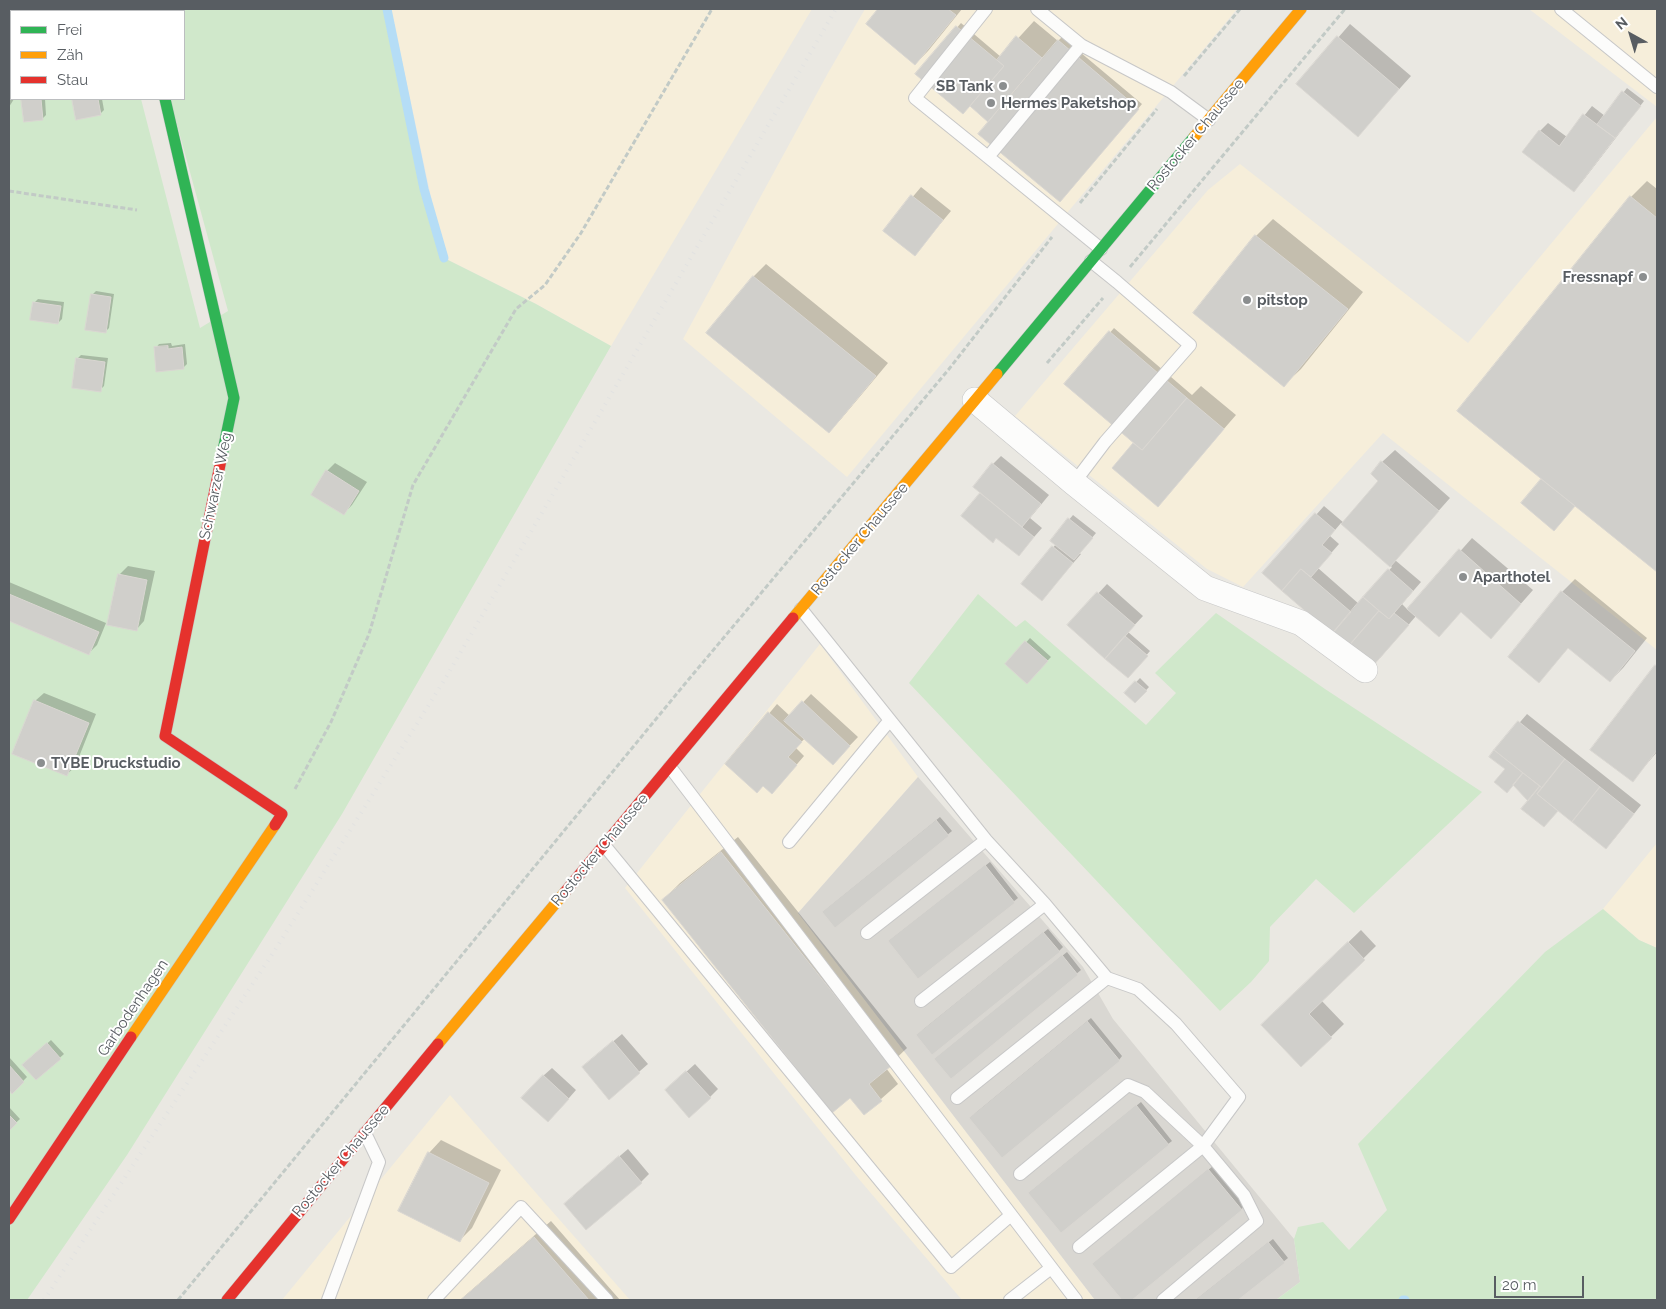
<!DOCTYPE html>
<meta charset="utf-8">
<style>
body{margin:0}
#map{position:relative;width:1666px;height:1309px;overflow:hidden;background:#eae8e2;font-family:Raleway,sans-serif}
canvas{display:block}
.frame{position:absolute;inset:0;border:10px solid #585d62;pointer-events:none}
.legend{position:absolute;left:10px;top:10px;width:175px;height:90px;box-sizing:border-box;background:#fff;border:1px solid #bcbec0;margin:0;padding:6px 9px;list-style:none;font-size:15px;color:#585d62}
.legend li{display:flex;align-items:center;gap:10px;height:25px}
.legend b{width:25px;border:1px solid #bcbec0}
.north{position:absolute;left:1606px;top:10px;width:50px;height:50px;-webkit-text-stroke:4px #fff;paint-order:stroke;rotate:321deg;font-size:14px;font-weight:700;line-height:20px;text-align:center;color:#585d62}
.north::after{content:'';display:block;margin:auto;width:18px;height:22px;background:#585d62;clip-path:polygon(50% 0,100% 100%,50% 72%,0 100%)}
.scale{position:absolute;left:1494px;top:1276px;width:90px;height:22px;box-sizing:border-box;border:2px solid #585d62;border-top:0;padding-left:6px;font-size:15px;line-height:18px;white-space:nowrap;color:#585d62;-webkit-text-stroke:4px #fff;paint-order:stroke}
</style>
<div id="map">
<canvas width="1666" height="1309"></canvas>
<div class="frame"></div>
<ul class="legend">
<li><b style="height:6px;background:#30b455"></b>Frei</li>
<li><b style="height:6px;background:#ff9f0a"></b>Zäh</li>
<li><b style="height:6px;background:#e5322d"></b>Stau</li>
</ul>
<div class="north">N</div>
<div class="scale">20 m</div>
</div>
<script>
const g = document.querySelector('canvas').getContext('2d');
g.lineJoin = 'round';
function fillPath(path, color) { g.fillStyle = color; g.fill(path, 'evenodd'); }
function strokePath(path, color, width, dash) { g.strokeStyle = color; g.lineWidth = width; g.lineCap = dash ? 'butt' : 'round'; g.setLineDash(dash || []); g.stroke(path); }
function drawText(font, color, halo, rows, align = 'center') {
  g.font = font + ' Raleway,sans-serif'; g.lineWidth = 4; g.setLineDash([]); g.textBaseline = 'middle'; g.strokeStyle = halo; g.fillStyle = color; for (const [text, x, y, turn = 0] of rows) {
    g.save(); g.translate(x, y); g.rotate((+turn || 0) * Math.PI / 180); g.textAlign = isNaN(turn) ? turn : align; if (halo) g.strokeText(text, 0, 0); g.fillText(text, 0, 0); g.restore();
  }
}
fillPath(new Path2D(`
 M 391,9 L 812,9 L 611,346 L 536,304 L 444,258 Z
 M 865,9 L 1237,9 L 847,477 L 683,339 L 828,73 Z
 M 1529,9 L 1657,9 L 1657,107 Z
 M 1657,117 L 1657,650 L 1383,433 L 1243,587 L 1207,569 L 1015,416 L 1208,190 L 1240,164 L 1468,343 Z
 M 820,644 L 918,777 L 798,913 L 1095,1300 L 962,1300 L 858,1178 L 625,888 Z
 M 1657,843 L 1657,948 L 1639,940 L 1603,909 Z
 M 450,1095 L 630,1300 L 282,1300 Z`), '#f6eeda');
fillPath(new Path2D(`
 M 918,777 L 1083,967 L 1113,1019 L 1294,1239 L 1300,1282 L 1276,1300 L 1095,1300 L 798,913 Z`), '#d9d7d2');
fillPath(new Path2D(`
 M 9,9 L 118,9 L 119,11 L 11,11 L 11,99 L 141,99 L 200,328 L 228,311 L 170,99 L 184,99 L 184,11 L 145,11 L 145,9 L 387,9 L 424,189 L 444,258 L 536,304 L 611,346 L 342,814 L 127,1155 L 27,1300 L 9,1300 Z
 M 978,594 L 1016,627 L 1025,620 L 1146,725 L 1176,693 L 1155,673 L 1216,613 L 1325,689 L 1482,792 L 1354,913 L 1316,879 L 1270,927 L 1269,961 L 1251,982 L 1220,1011 L 909,683 Z
 M 1603,909 L 1639,940 L 1657,948 L 1657,1300 L 1276,1300 L 1300,1282 L 1294,1239 L 1298,1227 L 1323,1222 L 1349,1250 L 1387,1210 L 1358,1144 L 1545,952 Z`), '#d0e8cb');
fillPath(new Path2D(`
 M 880,9 L 962,9 L 928,51 L 915,64 L 867,24 Z
 M 1034,21 L 1058,41 L 1062,37 L 1142,104 L 1064,197 L 993,116 L 988,120 L 970,105 L 917,74 L 961,23 L 1001,57 Z
 M 1350,24 L 1411,76 L 1358,135 L 1298,84 Z
 M 1627,88 L 1644,101 L 1582,182 L 1574,190 L 1540,131 L 1548,123 L 1567,137 L 1592,106 L 1605,116 Z
 M 9,94 L 11,96 L 11,99 L 14,99 L 9,107 Z
 M 22,99 L 45,99 L 46,115 L 43,118 L 25,120 Z
 M 73,99 L 102,99 L 104,110 L 100,114 L 77,119 Z
 M 1647,181 L 1657,189 L 1657,571 L 1575,504 L 1558,525 L 1522,503 L 1543,478 L 1631,197 Z
 M 921,187 L 951,211 L 915,254 L 884,231 Z
 M 1273,219 L 1363,292 L 1301,369 L 1284,385 L 1194,313 L 1256,236 Z
 M 766,264 L 888,363 L 841,419 L 829,432 L 708,333 L 754,276 Z
 M 96,291 L 114,294 L 109,328 L 105,332 L 92,295 Z
 M 38,299 L 64,302 L 62,319 L 58,323 L 34,303 Z
 M 1114,328 L 1192,395 L 1201,386 L 1236,415 L 1158,505 L 1114,468 L 1135,443 L 1066,384 Z
 M 171,343 L 172,346 L 185,344 L 187,364 L 183,368 L 156,348 L 159,344 Z
 M 81,355 L 108,358 L 104,386 L 100,390 L 77,359 Z
 M 1395,450 L 1450,498 L 1395,560 L 1421,582 L 1402,604 L 1408,610 L 1472,538 L 1533,590 L 1503,624 L 1461,611 L 1416,616 L 1380,658 L 1264,573 L 1324,506 L 1344,523 L 1380,481 L 1382,462 ZM 1341,523 L 1392,567 L 1359,604 L 1318,568 L 1339,544 L 1330,536 Z
 M 1001,456 L 1049,495 L 1030,518 L 1042,528 L 1019,554 L 997,537 L 962,516 L 982,493 L 993,464 Z
 M 335,463 L 367,482 L 352,505 L 343,514 L 327,471 Z
 M 1073,515 L 1096,533 L 1079,553 L 1081,554 L 1042,599 L 1023,584 L 1056,544 L 1051,541 Z
 M 128,566 L 155,571 L 144,621 L 136,630 L 120,574 Z
 M 1575,579 L 1647,638 L 1623,668 L 1610,681 L 1569,647 L 1539,681 L 1509,657 L 1562,592 Z
 M 9,582 L 106,623 L 97,645 L 89,653 L 9,620 Z
 M 1107,584 L 1143,616 L 1128,632 L 1150,651 L 1131,673 L 1069,625 Z
 M 1030,638 L 1051,657 L 1027,682 L 1007,664 Z
 M 1657,664 L 1657,752 L 1633,780 L 1592,750 Z
 M 1140,678 L 1149,687 L 1135,702 L 1126,693 Z
 M 44,693 L 96,714 L 75,767 L 66,775 L 35,701 Z
 M 811,694 L 858,737 L 833,763 L 805,738 L 796,748 L 804,756 L 780,784 L 764,785 L 727,764 L 777,704 L 790,716 Z
 M 1527,714 L 1641,805 L 1614,839 L 1558,809 L 1548,822 L 1529,801 L 1506,769 L 1491,756 Z
 M 940,817 L 952,831 L 836,926 L 828,908 Z
 M 738,837 L 907,1048 L 886,1068 L 898,1084 L 864,1114 L 850,1096 L 663,900 L 680,883 Z
 M 990,862 L 1018,898 L 918,978 L 893,938 Z
 M 1048,929 L 1063,947 L 1059,951 L 921,1031 Z
 M 1361,930 L 1376,946 L 1321,1000 L 1344,1024 L 1301,1066 L 1275,1013 Z
 M 1067,952 L 1081,970 L 951,1077 L 940,1056 Z
 M 1091,1018 L 1122,1056 L 1119,1060 L 974,1114 Z
 M 622,1034 L 648,1064 L 609,1098 L 583,1067 Z
 M 51,1040 L 64,1054 L 36,1079 L 28,1061 Z
 M 9,1057 L 27,1077 L 12,1092 L 9,1088 Z
 M 695,1064 L 718,1089 L 710,1097 L 675,1082 Z
 M 552,1068 L 576,1090 L 556,1113 L 543,1076 Z
 M 1141,1102 L 1172,1141 L 1168,1144 L 1034,1189 Z
 M 9,1107 L 20,1119 L 9,1129 Z
 M 441,1140 L 501,1170 L 472,1228 L 460,1240 L 429,1153 Z
 M 628,1149 L 649,1174 L 641,1182 L 573,1196 Z
 M 1213,1166 L 1245,1206 L 1130,1300 L 1123,1300 L 1094,1264 Z
 M 551,1221 L 620,1300 L 460,1300 Z
 M 1273,1239 L 1288,1258 L 1236,1300 L 1195,1300 Z`), '#0003');
strokePath(new Path2D(`
 M 387,9 L 424,189 L 444,258
 M 1403,1300 L 1405,1300`), '#b5ddf6', 9);
const building = new Path2D(`
 M 878,9 L 948,9 L 956,15 L 915,65 L 866,24 Z
 M 956,26 L 1004,66 L 963,114 L 915,74 Z
 M 1016,36 L 1042,58 L 988,122 L 970,106 L 1004,66 L 997,60 Z
 M 1337,36 L 1399,89 L 1358,137 L 1296,84 Z
 M 1058,40 L 1139,109 L 1060,202 L 978,134 Z
 M 1622,91 L 1641,106 L 1615,138 L 1597,125 Z
 M 21,99 L 41,99 L 43,120 L 24,122 Z
 M 72,99 L 98,99 L 101,115 L 76,120 Z
 M 1583,114 L 1615,138 L 1574,192 L 1522,152 L 1539,130 L 1559,146 Z
 M 911,195 L 943,220 L 915,256 L 883,231 Z
 M 1630,196 L 1657,218 L 1657,572 L 1457,411 Z
 M 1255,235 L 1348,309 L 1284,387 L 1193,313 Z
 M 753,276 L 876,376 L 829,433 L 706,333 Z
 M 91,294 L 111,297 L 106,333 L 85,330 Z
 M 33,302 L 61,306 L 58,324 L 30,320 Z
 M 1109,331 L 1187,398 L 1142,450 L 1064,384 Z
 M 168,346 L 168,349 L 182,347 L 184,369 L 156,372 L 154,347 Z
 M 76,358 L 105,362 L 101,392 L 72,388 Z
 M 1187,398 L 1224,429 L 1158,507 L 1112,468 L 1133,443 L 1142,450 Z
 M 1381,461 L 1439,511 L 1390,567 L 1341,524 L 1378,481 L 1371,474 Z
 M 992,463 L 1041,504 L 1022,527 L 973,487 Z
 M 326,470 L 359,491 L 344,515 L 311,495 Z
 M 1541,479 L 1575,506 L 1554,531 L 1521,503 Z
 M 980,493 L 1034,537 L 1019,556 L 996,538 L 993,543 L 961,516 Z
 M 1315,513 L 1335,530 L 1322,545 L 1332,553 L 1311,577 L 1301,569 L 1282,591 L 1262,573 Z
 M 1068,518 L 1093,538 L 1074,560 L 1050,541 Z
 M 1052,546 L 1073,563 L 1042,601 L 1021,584 Z
 M 1459,549 L 1521,604 L 1491,639 L 1461,612 L 1439,637 L 1407,609 Z
 M 1301,569 L 1351,612 L 1332,634 L 1282,591 Z
 M 1388,569 L 1413,591 L 1389,619 L 1363,597 Z
 M 118,574 L 147,580 L 137,631 L 107,625 Z
 M 1561,591 L 1635,651 L 1610,682 L 1568,648 L 1539,683 L 1508,657 Z
 M 1097,592 L 1135,625 L 1105,659 L 1067,625 Z
 M 9,594 L 99,632 L 89,655 L 9,621 Z
 M 1363,597 L 1379,611 L 1348,647 L 1332,634 Z
 M 1379,611 L 1389,619 L 1394,613 L 1409,625 L 1371,668 L 1348,647 Z
 M 1125,636 L 1148,656 L 1128,678 L 1105,659 Z
 M 1025,641 L 1048,661 L 1027,684 L 1005,664 Z
 M 1655,665 L 1657,666 L 1657,750 L 1633,782 L 1590,750 Z
 M 1135,681 L 1147,691 L 1135,703 L 1124,693 Z
 M 34,700 L 89,723 L 67,776 L 12,754 Z
 M 802,701 L 850,746 L 833,765 L 784,721 Z
 M 768,712 L 802,742 L 788,757 L 797,765 L 772,794 L 763,786 L 757,793 L 725,764 Z
 M 1518,721 L 1565,759 L 1542,788 L 1494,750 Z
 M 1494,750 L 1523,773 L 1507,793 L 1494,782 L 1505,769 L 1489,757 Z
 M 1565,759 L 1600,787 L 1572,822 L 1537,794 Z
 M 1523,773 L 1540,786 L 1528,801 L 1513,785 Z
 M 1540,786 L 1542,788 L 1537,794 L 1558,811 L 1544,827 L 1521,809 Z
 M 1600,787 L 1634,814 L 1606,849 L 1572,822 Z
 M 936,820 L 949,836 L 835,928 L 822,912 Z
 M 721,852 L 891,1066 L 869,1084 L 882,1101 L 864,1115 L 850,1098 L 832,1113 L 662,900 Z
 M 985,865 L 1015,903 L 918,979 L 888,941 Z
 M 1043,932 L 1060,952 L 932,1055 L 916,1035 Z
 M 1348,942 L 1365,960 L 1309,1014 L 1332,1038 L 1301,1067 L 1261,1025 Z
 M 1062,955 L 1078,975 L 951,1079 L 934,1059 Z
 M 1087,1021 L 1120,1061 L 1002,1158 L 969,1118 Z
 M 613,1041 L 640,1073 L 609,1100 L 582,1067 Z
 M 47,1043 L 61,1059 L 36,1080 L 22,1065 Z
 M 9,1065 L 24,1082 L 12,1094 L 9,1090 Z
 M 686,1071 L 711,1098 L 689,1118 L 665,1090 Z
 M 543,1075 L 569,1099 L 548,1122 L 521,1098 Z
 M 1136,1105 L 1169,1145 L 1061,1233 L 1028,1193 Z
 M 9,1115 L 17,1123 L 9,1131 Z
 M 428,1152 L 489,1183 L 460,1242 L 398,1211 Z
 M 619,1156 L 642,1183 L 586,1230 L 564,1204 Z
 M 1208,1169 L 1242,1210 L 1132,1300 L 1122,1300 L 1092,1264 Z
 M 534,1237 L 589,1300 L 461,1300 Z
 M 1268,1242 L 1285,1263 L 1238,1300 L 1195,1300 Z`);
fillPath(building, '#d0cfcb');
strokePath(building, '#dad7d2', 1);
const lane = new Path2D(`
 M 986,9 L 915,98 L 988,157
 M 1037,9 L 1081,45
 M 1561,9 L 1657,87
 M 1101,249 L 988,157 L 1081,45 L 1171,92 L 1209,120
 M 1074,483 L 1105,442 L 1190,345 L 1117,282 L 1091,261
 M 801,609 L 986,840 L 1045,904 L 1107,978 L 1138,989 L 1176,1024 L 1239,1097 L 1203,1146 L 1079,1247
 M 670,767 L 1076,1300
 M 789,842 L 890,720
 M 604,845 L 951,1267 L 1011,1215
 M 867,933 L 986,840
 M 921,1001 L 1045,904
 M 957,1098 L 1107,978
 M 1020,1174 L 1128,1085 L 1145,1092 L 1203,1146 L 1244,1195 L 1257,1221 L 1163,1300
 M 328,1300 L 379,1162 L 365,1133
 M 434,1300 L 521,1207 L 607,1300
 M 1010,1300 L 1051,1268`);
const street = new Path2D(`
 M 145,9 L 145,11
 M 975,400 L 1074,483 L 1205,588 L 1301,623 L 1365,670`);
const fast = new Path2D(`
 M 165,99 L 234,398 L 221,460
 M 997,374 L 1194,137`);
const slow = new Path2D(`
 M 1194,137 L 1301,9
 M 793,618 L 997,374
 M 131,1037 L 275,825
 M 438,1044 L 565,892`);
const jam = new Path2D(`
 M 221,460 L 165,736 L 282,814 L 275,825
 M 565,892 L 793,618
 M 9,1219 L 131,1037
 M 227,1300 L 438,1044`);
strokePath(lane, '#c7c7c7', 14);
strokePath(street, '#c7c7c7', 26);
strokePath(fast, '#c5c6c4', 12);
strokePath(slow, '#c5c6c4', 12);
strokePath(jam, '#c5c6c4', 12);
strokePath(new Path2D(`
 M 20,11 L 21,9
 M 9,27 L 11,23
 M 1184,76 L 1240,9
 M 9,191 L 137,210
 M 1080,203 L 1157,109
 M 1130,267 L 1345,9
 M 1047,363 L 1103,298
 M 295,789 L 331,722 L 369,634 L 413,485 L 516,309 L 545,285 L 581,233 L 712,9
 M 178,1300 L 684,685 L 949,369 L 1052,237`), '#c2cac6', 3, [5, 2.5]);
strokePath(lane, '#fcfcfb', 12);
strokePath(street, '#fcfcfb', 25);
strokePath(fast, '#30b455', 11);
strokePath(slow, '#ff9f0a', 11);
strokePath(jam, '#e5322d', 11);
strokePath(new Path2D(`
 M 44,1300 L 275,950 L 445,679 L 836,9`), '#e2e2e1', 4, [1, 6]);
for (const [x, y, r, color] of [
 [1003,86,5,"#8b8e8f"],
 [991,103,5,"#8b8e8f"],
 [1643,277,5,"#8b8e8f"],
 [1247,300,5,"#8b8e8f"],
 [1463,577,5,"#8b8e8f"],
 [41,763,5,"#8b8e8f"]
]) { const dot = new Path2D(); dot.arc(x, y, r, 0, 2 * Math.PI); g.fillStyle = color; g.fill(dot); strokePath(dot, '#fff', 2); }
drawText('bold 15px', '#585d62', '#fff', [
 ["SB Tank",993,86,"right"],
 ["Hermes Paketshop",1001,103],
 ["Fressnapf",1633,277,"right"],
 ["pitstop",1257,300],
 ["Aparthotel",1473,577],
 ["TYBE Druckstudio",51,763]
], 'left');
drawText('15px', '#585d62', '#fff', [
 ["Rostocker Chaussee",1196,135,-50],
 ["Schwarzer Weg",216,486,-78],
 ["Rostocker Chaussee",860,539,-50],
 ["Rostocker Chaussee",600,850,-50],
 ["Garbodenhagen",133,1008,-56],
 ["Rostocker Chaussee",341,1161,-50]
]);
</script>
